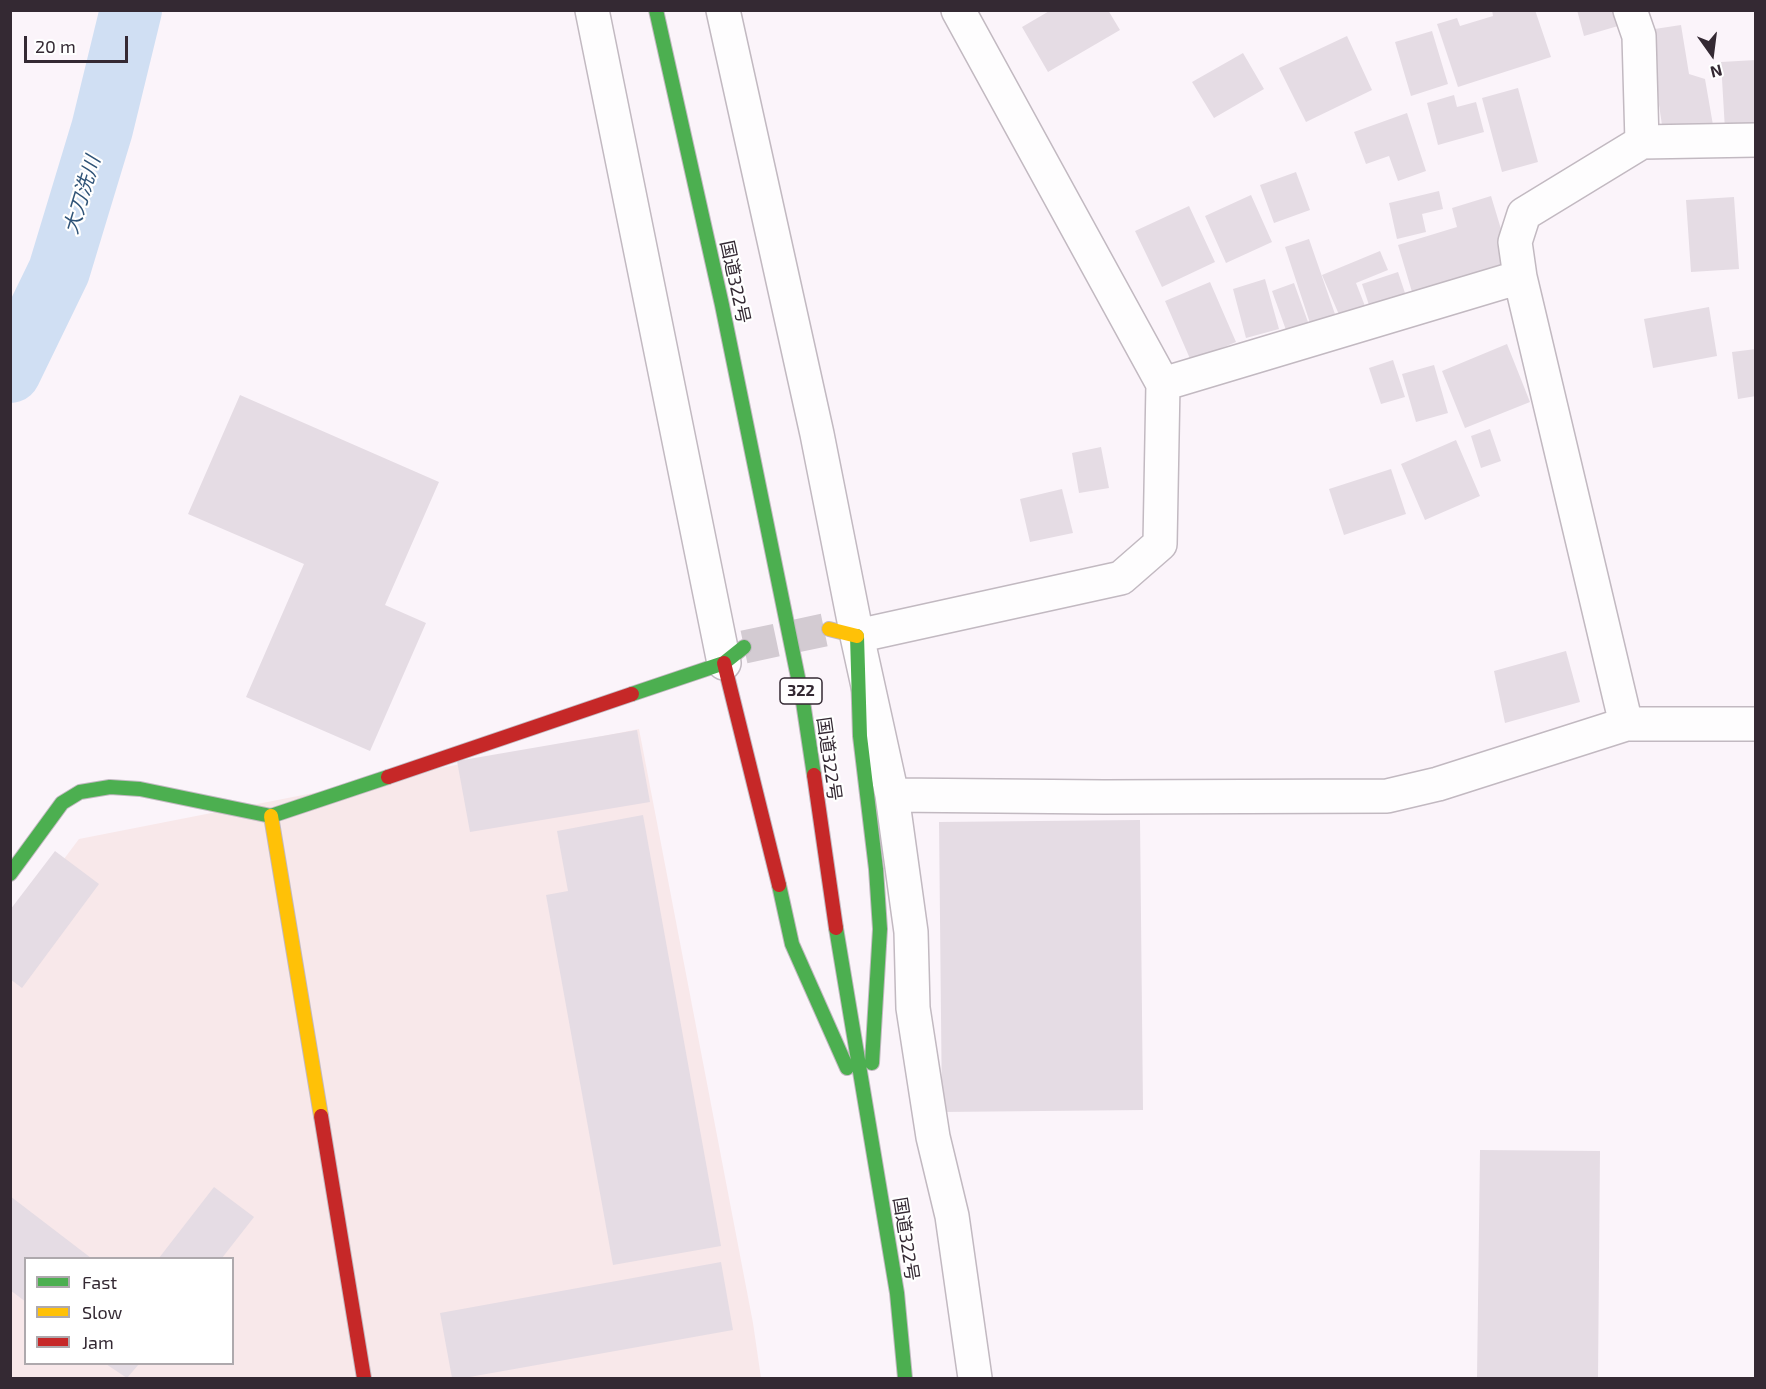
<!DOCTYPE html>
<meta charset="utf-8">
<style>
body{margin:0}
#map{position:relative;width:1766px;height:1389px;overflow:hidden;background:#fbf4fa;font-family:"Exo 2",sans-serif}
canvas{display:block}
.frame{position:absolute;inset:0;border:12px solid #342933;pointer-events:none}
.legend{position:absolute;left:24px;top:1257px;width:210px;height:108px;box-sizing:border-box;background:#fff;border:2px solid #aea9ad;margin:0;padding:8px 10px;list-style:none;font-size:18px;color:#342933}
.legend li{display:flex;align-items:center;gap:12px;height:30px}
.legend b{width:30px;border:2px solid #aea9ad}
.north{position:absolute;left:1682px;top:24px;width:60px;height:60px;-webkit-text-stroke:4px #fff;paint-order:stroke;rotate:166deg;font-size:16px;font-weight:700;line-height:24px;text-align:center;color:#342933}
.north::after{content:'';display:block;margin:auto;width:21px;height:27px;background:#342933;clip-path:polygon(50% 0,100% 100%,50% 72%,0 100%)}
.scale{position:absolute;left:24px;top:36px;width:104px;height:27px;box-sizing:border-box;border:3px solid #342933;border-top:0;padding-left:8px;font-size:18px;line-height:21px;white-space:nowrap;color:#342933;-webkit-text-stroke:4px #fff;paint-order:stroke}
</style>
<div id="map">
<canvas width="1766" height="1389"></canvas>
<div class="frame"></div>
<ul class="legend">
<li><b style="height:8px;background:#4caf50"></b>Fast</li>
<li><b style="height:8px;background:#ffc107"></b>Slow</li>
<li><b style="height:8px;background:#c62828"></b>Jam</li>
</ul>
<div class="north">N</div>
<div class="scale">20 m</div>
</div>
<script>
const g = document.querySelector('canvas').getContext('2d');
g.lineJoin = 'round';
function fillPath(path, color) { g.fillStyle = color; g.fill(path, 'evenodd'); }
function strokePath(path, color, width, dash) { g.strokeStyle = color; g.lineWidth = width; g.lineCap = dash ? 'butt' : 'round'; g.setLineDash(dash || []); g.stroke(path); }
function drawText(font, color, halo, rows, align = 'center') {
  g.font = font + ' "Exo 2","Noto Sans JP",sans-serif'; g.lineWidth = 4.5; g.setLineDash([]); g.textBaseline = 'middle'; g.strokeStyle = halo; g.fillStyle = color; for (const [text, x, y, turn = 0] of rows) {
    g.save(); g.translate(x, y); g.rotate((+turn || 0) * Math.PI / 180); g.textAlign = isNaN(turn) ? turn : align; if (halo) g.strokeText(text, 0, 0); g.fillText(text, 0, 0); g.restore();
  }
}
fillPath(new Path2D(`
 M 639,729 L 753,1323 L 761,1378 L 11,1378 L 10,931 L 79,839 ZM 26,1258 L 232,1258 L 232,1364 L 26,1364 Z`), '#f8e8ea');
strokePath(new Path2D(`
 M 10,372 L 59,271 L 102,129 L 131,10`), '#d0dff3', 62);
fillPath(new Path2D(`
 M 1051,10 L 1108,10 L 1120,30 L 1048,72 L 1022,27 Z
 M 1492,10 L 1535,10 L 1551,57 L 1458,87 L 1437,24 L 1457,18 L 1460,26 L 1493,16 Z
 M 1577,10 L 1613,10 L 1618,26 L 1584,36 Z
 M 1681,25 L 1689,74 L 1705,79 L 1713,125 L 1663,132 L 1648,30 Z
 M 1432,31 L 1448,84 L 1411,96 L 1395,42 Z
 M 1347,36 L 1372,90 L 1306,122 L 1279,68 Z
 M 1243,53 L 1264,89 L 1214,118 L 1192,82 Z
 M 1756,60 L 1756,128 L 1725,130 L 1721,62 Z
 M 1518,88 L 1538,162 L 1502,172 L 1482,98 Z
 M 1454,95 L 1457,107 L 1476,102 L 1484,132 L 1438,145 L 1427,103 Z
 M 1407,113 L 1426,171 L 1398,181 L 1389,156 L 1366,164 L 1354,132 Z
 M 1296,172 L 1310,210 L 1274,223 L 1260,185 Z
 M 1439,191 L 1443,209 L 1422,214 L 1426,232 L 1397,239 L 1389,203 Z
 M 1251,195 L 1272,242 L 1226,263 L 1205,216 Z
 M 1491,196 L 1514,272 L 1415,302 L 1398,245 L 1457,227 L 1452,208 Z
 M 1734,197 L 1739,269 L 1691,272 L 1686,200 Z
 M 1189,206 L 1215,262 L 1162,287 L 1135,231 Z
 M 1309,239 L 1336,317 L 1311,326 L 1285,247 Z
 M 1380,251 L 1388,270 L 1356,283 L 1365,306 L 1340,317 L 1322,275 Z
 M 1398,272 L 1406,296 L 1370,308 L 1362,284 Z
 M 1265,279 L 1279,329 L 1246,338 L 1233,289 Z
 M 1210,282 L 1236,342 L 1191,361 L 1165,301 Z
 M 1294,283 L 1308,322 L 1286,330 L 1272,291 Z
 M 1709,307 L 1717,356 L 1653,368 L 1644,319 Z
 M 1507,344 L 1530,402 L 1465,428 L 1442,371 Z
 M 1756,349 L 1756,396 L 1738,399 L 1732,352 Z
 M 1393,360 L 1405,397 L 1381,404 L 1369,368 Z
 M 1434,365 L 1448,413 L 1416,422 L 1402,374 Z
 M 240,395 L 439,482 L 385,605 L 426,623 L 370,751 L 246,697 L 304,564 L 188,514 Z
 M 1490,429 L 1501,461 L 1481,468 L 1471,436 Z
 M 1456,440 L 1480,496 L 1425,520 L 1401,464 Z
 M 1101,447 L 1109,488 L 1079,493 L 1072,453 Z
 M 1391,469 L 1406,514 L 1344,535 L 1329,489 Z
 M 1062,489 L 1073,533 L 1030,542 L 1020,499 Z
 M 1566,651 L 1580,702 L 1505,723 L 1494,671 Z
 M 637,730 L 650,802 L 470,832 L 457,761 Z
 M 643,815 L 721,1246 L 613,1265 L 546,895 L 568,891 L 557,831 Z
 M 1140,820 L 1143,1110 L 942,1112 L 939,822 Z
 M 55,851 L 99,884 L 22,988 L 10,979 L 10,910 Z
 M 1480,1150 L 1600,1151 L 1598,1378 L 1477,1378 Z
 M 214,1187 L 254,1217 L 222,1258 L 159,1258 Z
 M 10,1196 L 91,1258 L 26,1258 L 26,1302 L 10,1290 Z
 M 721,1262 L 733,1330 L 464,1378 L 452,1378 L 440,1313 Z
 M 106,1364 L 139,1364 L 127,1378 Z`), '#e5dce4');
strokePath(new Path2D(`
 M 744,647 L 829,629`), '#d3cbd2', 33, [33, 16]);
const street = new Path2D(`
 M 592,10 L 724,663
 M 723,10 L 817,434 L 857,636 L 892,795 L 1104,797 L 1387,796 L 1438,784 L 1626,724 L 1756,724
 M 1630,10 L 1639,36 L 1642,142
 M 1163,384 L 1520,277
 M 857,636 L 1121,578 L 1160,544 L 1163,384 L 958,10
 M 1626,724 L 1520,277 L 1515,242 L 1524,214 L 1642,142 L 1756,140
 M 892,795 L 911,932 L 913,1008 L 933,1137 L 952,1216 L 975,1378`);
const fast = new Path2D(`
 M 656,10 L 722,305 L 803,702 L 814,775
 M 857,636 L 860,736 L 876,869 L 880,929 L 872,1063
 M 632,694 L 724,663 L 744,647
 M 10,874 L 62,803 L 80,792 L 110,787 L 140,789 L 271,816 L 388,777
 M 779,885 L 792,944 L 847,1068
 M 836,928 L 897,1293 L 905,1378`);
const slow = new Path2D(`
 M 829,629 L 857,636
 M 271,816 L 321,1116`);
const jam = new Path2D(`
 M 724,663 L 779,885
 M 814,775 L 836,928
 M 388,777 L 632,694
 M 321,1116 L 364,1378`);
strokePath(street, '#c2b9c1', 36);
strokePath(fast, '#c2b9c1', 16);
strokePath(slow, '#c2b9c1', 16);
strokePath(jam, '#c2b9c1', 16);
strokePath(street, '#fefdfe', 33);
strokePath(fast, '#4caf50', 14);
strokePath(slow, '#ffc107', 14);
strokePath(jam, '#c62828', 14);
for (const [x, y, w] of [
 [801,691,42]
]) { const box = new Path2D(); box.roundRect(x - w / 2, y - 13, w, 26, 4.5); g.fillStyle = '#fff'; g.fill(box); strokePath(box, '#342933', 1.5); }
drawText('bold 16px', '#342933', null, [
 ["322",801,691]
]);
drawText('18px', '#342933', '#fff', [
 ["国道322号",735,282,78],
 ["国道322号",829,759,82],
 ["国道322号",906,1239,81]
]);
drawText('italic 20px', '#2f5377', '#fff', [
 ["大刀洗川",82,195,-73]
]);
</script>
